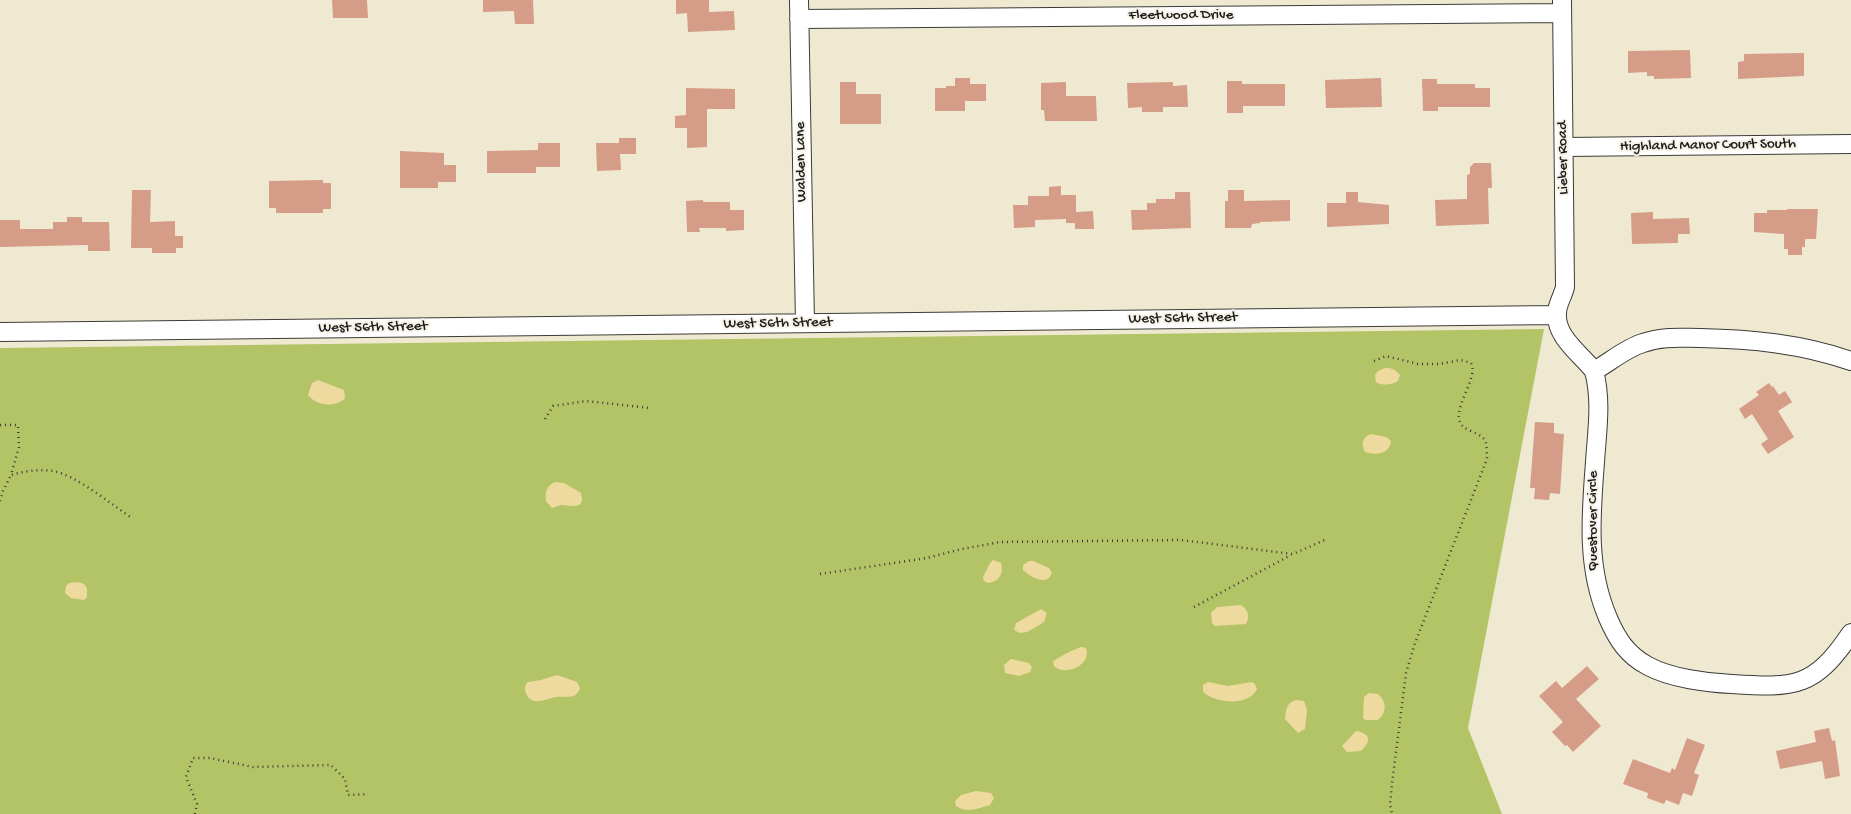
<!DOCTYPE html>
<style>
body{margin:0}
canvas{display:block;background:#f0e9d2}
</style>
<canvas width="1851" height="814"></canvas>
<script>
const g = document.querySelector('canvas').getContext('2d');
g.lineJoin = 'round';
function fillPath(path, color) { g.fillStyle = color; g.fill(path, 'evenodd'); }
function strokePath(path, color, width, dash) { g.strokeStyle = color; g.lineWidth = width; g.lineCap = dash ? 'butt' : 'round'; g.setLineDash(dash || []); g.stroke(path); }
function drawText(font, color, halo, rows, align = 'center') {
  g.font = font + ' "Gochi Hand",sans-serif'; g.lineWidth = 4; g.setLineDash([]); g.textBaseline = 'middle'; g.strokeStyle = halo; g.fillStyle = color; for (const [text, x, y, turn = 0] of rows) {
    g.save(); g.translate(x, y); g.rotate((+turn || 0) * Math.PI / 180); g.textAlign = isNaN(turn) ? turn : align; if (halo) g.strokeText(text, 0, 0); g.fillText(text, 0, 0); g.restore();
  }
}
fillPath(new Path2D(`
 M 1544,329 L 1468,728 L 1502,814 L 0,814 L 0,348 Z`), '#b3c467');
fillPath(new Path2D(`
 M 1385,368 C 1393,368 1395,369 1400,375 L 1398,381 C 1393,385 1382,386 1376,382 L 1375,375 L 1378,371 Z
 M 318,380 L 344,390 L 345,398 C 336,408 316,406 308,395 L 312,383 Z
 M 1370,434 L 1382,436 L 1388,438 L 1391,442 C 1388,455 1376,455 1365,452 C 1361,445 1362,438 1370,434 Z
 M 555,482 L 564,483 L 581,493 C 586,511 571,505 561,505 C 558,506 555,507 552,508 L 546,501 C 545,492 546,486 555,482 Z
 M 993,560 L 1001,563 C 1004,574 999,582 988,583 L 984,581 L 983,577 L 990,563 Z
 M 1029,561 L 1033,561 L 1049,568 L 1052,573 C 1046,587 1031,577 1023,570 L 1023,565 Z
 M 78,582 L 84,584 L 87,588 L 87,597 L 84,600 L 71,598 L 65,593 L 66,586 L 69,583 Z
 M 1241,605 C 1248,609 1250,617 1246,624 L 1215,626 L 1212,623 L 1211,613 L 1217,607 Z
 M 1041,609 L 1047,613 L 1044,622 C 1035,627 1022,639 1014,629 L 1016,623 Z
 M 1081,647 L 1086,648 C 1092,665 1065,677 1054,666 L 1053,662 C 1056,658 1075,649 1081,647 Z
 M 1011,659 L 1029,663 L 1032,667 L 1030,672 L 1019,676 L 1005,673 L 1004,665 Z
 M 557,675 L 577,682 L 580,688 C 576,700 567,696 557,697 C 547,698 532,708 526,693 C 524,688 525,685 528,682 L 541,680 Z
 M 1208,682 L 1228,686 L 1252,682 L 1255,684 L 1257,689 C 1249,707 1215,703 1203,692 L 1203,685 Z
 M 1369,693 L 1378,694 C 1387,702 1387,712 1378,720 L 1365,720 L 1363,718 L 1364,697 Z
 M 1296,700 L 1304,701 L 1307,710 L 1305,729 L 1298,733 L 1285,719 C 1286,710 1286,703 1296,700 Z
 M 1356,731 C 1370,733 1372,741 1361,751 L 1347,752 L 1342,746 Z
 M 976,791 L 991,793 L 994,798 L 990,805 C 979,808 967,814 956,806 L 955,801 L 961,795 Z`), '#eeda9e');
fillPath(new Path2D(`
 M 332,0 L 367,0 L 368,18 L 333,18 Z
 M 483,0 L 533,0 L 534,24 L 515,24 L 514,11 L 483,12 Z
 M 676,0 L 709,0 L 709,12 L 734,11 L 735,30 L 688,32 L 687,13 L 676,14 Z
 M 1690,50 L 1691,78 L 1654,79 L 1654,76 L 1647,76 L 1647,72 L 1628,73 L 1628,51 Z
 M 1804,53 L 1804,76 L 1738,79 L 1738,62 L 1744,61 L 1744,54 Z
 M 955,78 L 970,78 L 970,84 L 986,84 L 986,101 L 965,101 L 965,111 L 935,111 L 935,88 L 946,88 L 946,86 L 955,86 Z
 M 1381,78 L 1382,107 L 1326,108 L 1325,80 Z
 M 1422,79 L 1437,79 L 1437,84 L 1475,84 L 1475,88 L 1490,88 L 1490,107 L 1438,107 L 1438,111 L 1423,111 Z
 M 1227,81 L 1242,81 L 1242,84 L 1285,84 L 1285,106 L 1243,106 L 1243,113 L 1227,113 Z
 M 840,82 L 856,82 L 856,94 L 881,94 L 881,124 L 840,124 Z
 M 1066,82 L 1066,96 L 1096,96 L 1097,121 L 1045,121 L 1044,110 L 1041,110 L 1041,83 Z
 M 1173,82 L 1173,86 L 1187,85 L 1188,107 L 1163,107 L 1163,112 L 1142,112 L 1142,107 L 1128,108 L 1127,83 Z
 M 686,88 L 735,89 L 735,109 L 707,109 L 707,147 L 687,148 L 687,128 L 675,128 L 675,116 L 686,115 Z
 M 619,138 L 636,138 L 636,154 L 620,154 L 621,170 L 597,171 L 596,143 L 619,143 Z
 M 538,143 L 560,143 L 560,167 L 536,167 L 536,173 L 487,173 L 487,151 L 538,150 Z
 M 400,151 L 444,153 L 444,165 L 456,165 L 456,182 L 438,182 L 438,188 L 400,188 Z
 M 1474,163 L 1491,163 L 1492,188 L 1488,188 L 1489,224 L 1436,226 L 1435,200 L 1467,199 L 1467,175 L 1470,174 L 1470,167 Z
 M 323,180 L 323,183 L 331,183 L 331,209 L 323,209 L 323,213 L 276,213 L 276,208 L 269,208 L 269,181 Z
 M 1061,186 L 1061,195 L 1076,195 L 1076,212 L 1093,211 L 1094,229 L 1075,229 L 1075,223 L 1066,223 L 1066,219 L 1035,220 L 1035,227 L 1014,228 L 1013,205 L 1028,205 L 1028,196 L 1049,196 L 1049,187 Z
 M 132,190 L 151,190 L 150,222 L 175,221 L 175,236 L 183,236 L 183,248 L 176,248 L 176,253 L 152,253 L 152,248 L 131,248 Z
 M 1228,190 L 1244,190 L 1244,201 L 1290,200 L 1290,221 L 1260,222 L 1260,223 L 1252,224 L 1251,228 L 1225,228 L 1225,201 L 1228,201 Z
 M 1175,192 L 1190,192 L 1191,228 L 1132,230 L 1131,210 L 1147,210 L 1147,203 L 1156,203 L 1156,199 L 1175,199 Z
 M 1346,192 L 1358,192 L 1358,202 L 1389,205 L 1389,224 L 1327,227 L 1327,203 L 1346,203 Z
 M 703,200 L 703,202 L 730,202 L 730,210 L 744,210 L 744,230 L 726,231 L 726,228 L 699,228 L 700,232 L 687,232 L 686,201 Z
 M 1787,209 L 1818,209 L 1816,239 L 1805,239 L 1805,247 L 1802,247 L 1802,255 L 1788,255 L 1788,249 L 1784,249 L 1784,234 L 1754,232 L 1754,213 L 1767,213 L 1767,210 L 1787,210 Z
 M 1653,212 L 1653,219 L 1689,218 L 1690,234 L 1678,234 L 1678,243 L 1632,244 L 1631,213 Z
 M 67,217 L 82,217 L 82,222 L 109,222 L 110,251 L 88,251 L 88,245 L 0,247 L 0,220 L 20,220 L 20,229 L 53,229 L 53,222 L 67,222 Z
 M 1769,383 L 1772,387 L 1773,386 L 1779,395 L 1785,391 L 1792,402 L 1778,411 L 1794,437 L 1768,454 L 1761,444 L 1768,439 L 1752,414 L 1745,419 L 1739,409 L 1759,395 L 1756,392 Z
 M 1535,422 L 1554,423 L 1554,433 L 1564,434 L 1560,494 L 1550,493 L 1549,500 L 1534,499 L 1535,488 L 1530,488 Z
 M 1587,666 L 1599,679 L 1576,699 L 1601,726 L 1573,752 L 1567,745 L 1565,746 L 1552,732 L 1563,722 L 1539,696 L 1556,681 L 1562,688 Z
 M 1829,728 L 1832,741 L 1835,740 L 1840,776 L 1825,779 L 1822,761 L 1780,769 L 1776,751 L 1816,742 L 1814,731 Z
 M 1687,738 L 1705,745 L 1694,773 L 1699,775 L 1692,796 L 1683,793 L 1679,805 L 1666,800 L 1664,804 L 1647,798 L 1648,793 L 1623,784 L 1633,759 L 1670,773 L 1672,768 L 1675,770 Z`), '#d59c88');
const street = new Path2D(`
 M 799,0 L 805,323
 M 1562,0 L 1565,287 C 1563,296 1557,304 1557,313 C 1555,337 1581,354 1594,371
 M 799,19 L 1562,13
 M 1564,147 L 1851,144
 M 0,332 L 1557,315
 M 1851,361 C 1802,344 1752,339 1700,338 C 1681,338 1662,336 1643,343 C 1626,348 1610,362 1594,371 C 1602,401 1597,431 1595,462 C 1591,515 1586,567 1608,618 C 1617,639 1627,655 1648,666 C 1670,678 1707,683 1732,684 C 1795,688 1814,688 1851,633`);
strokePath(street, '#3c3b37', 20);
strokePath(new Path2D(`
 M 1374,361 L 1386,356 L 1418,364 L 1439,364 L 1461,360 L 1471,363 C 1478,377 1457,402 1459,418 C 1460,433 1482,430 1486,443 C 1487,448 1487,454 1487,459 L 1415,643 L 1406,673 L 1392,784 L 1390,804 L 1392,814
 M 545,419 L 553,406 L 586,401 L 650,408
 M 0,425 L 18,425 L 19,447 L 11,475 C 25,471 39,469 53,471 C 76,475 112,505 132,518
 M 0,501 L 3,491 L 11,475
 M 820,574 L 927,558 L 962,549 L 1000,542 L 1181,540 L 1293,554 L 1327,539
 M 1194,607 L 1291,555
 M 195,814 L 197,804 L 186,777 L 193,758 L 210,758 L 253,767 L 331,765 L 345,779 L 348,795 L 368,794`), '#3c3b37', 2.5, [1, 4]);
strokePath(street, '#fff', 18);
drawText('15px', '#1c1c1c', '#f7f3e8', [
 ["Fleetwood Drive",1181,16],
 ["Highland Manor Court South",1708,146,-1],
 ["Lieber Road",1564,158,-91],
 ["Walden Lane",802,162,-91],
 ["West 56th Street",1183,319,-1],
 ["West 56th Street",778,324,-1],
 ["West 56th Street",373,328,-1],
 ["Questover Circle",1594,521,-90]
]);
</script>
